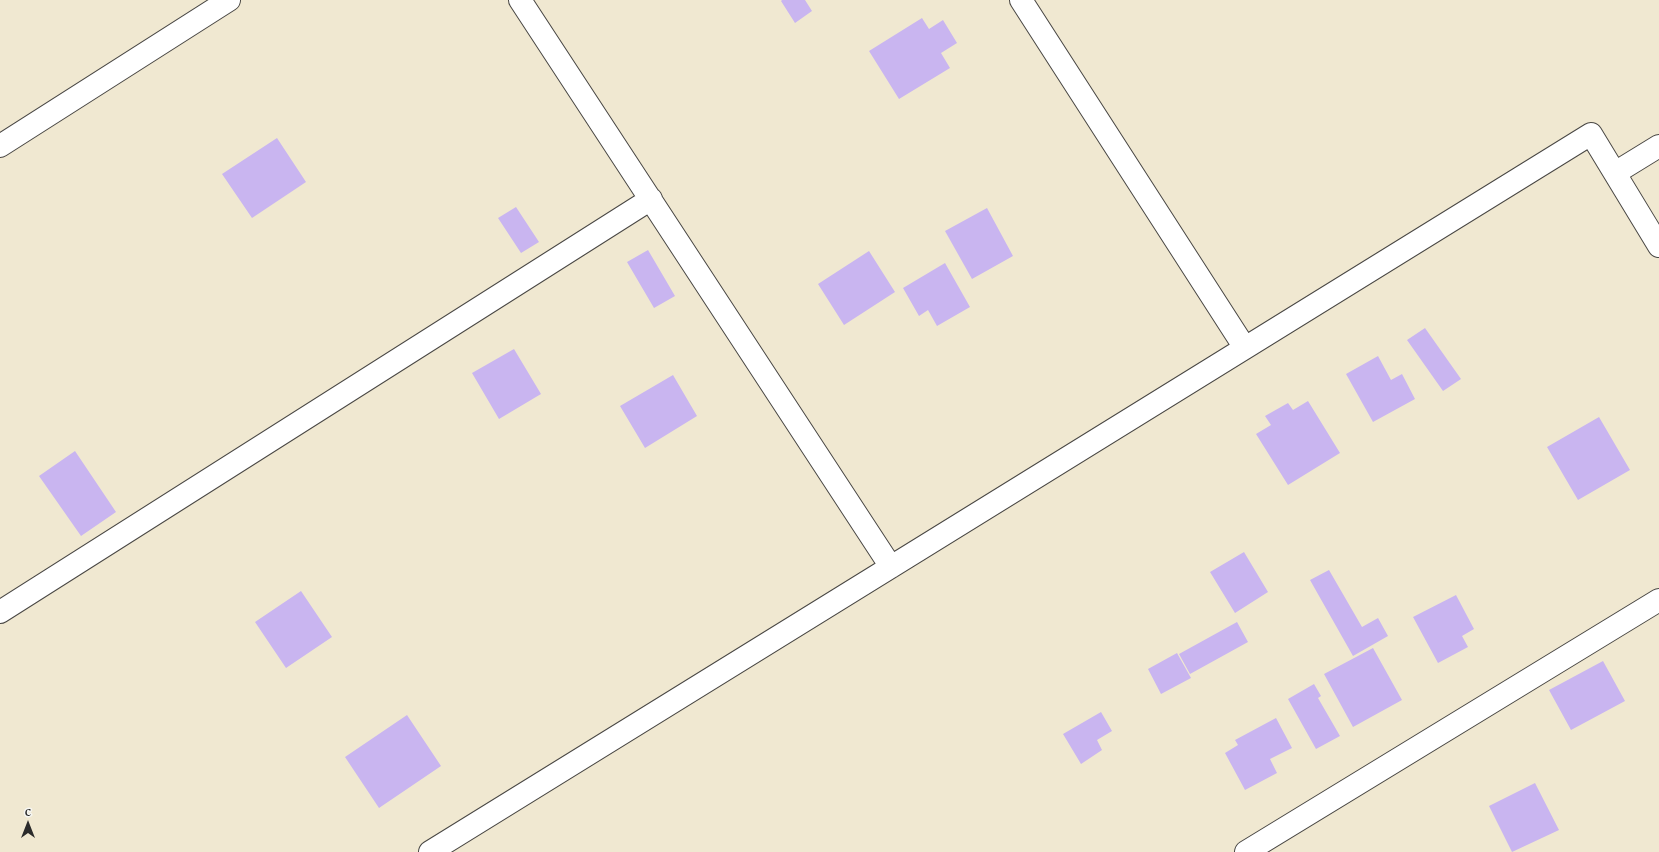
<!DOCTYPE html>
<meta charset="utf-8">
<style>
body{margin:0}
#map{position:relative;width:1659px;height:852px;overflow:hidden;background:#f0e8d1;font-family:"Gentium Book Plus",serif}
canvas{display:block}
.north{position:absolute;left:8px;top:804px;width:40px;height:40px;-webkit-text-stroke:3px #f6f6f2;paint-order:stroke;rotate:0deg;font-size:11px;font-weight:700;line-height:16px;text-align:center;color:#2b2b2b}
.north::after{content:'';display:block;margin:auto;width:14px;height:18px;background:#2b2b2b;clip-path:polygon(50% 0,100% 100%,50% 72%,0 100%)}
</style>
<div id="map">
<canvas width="1659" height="852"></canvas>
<div class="north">С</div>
</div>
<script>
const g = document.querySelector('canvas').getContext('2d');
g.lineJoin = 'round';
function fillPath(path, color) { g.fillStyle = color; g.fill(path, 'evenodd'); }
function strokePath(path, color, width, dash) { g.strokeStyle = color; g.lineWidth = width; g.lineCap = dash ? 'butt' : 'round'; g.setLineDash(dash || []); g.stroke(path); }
fillPath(new Path2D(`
 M 782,0 L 805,0 L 812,11 L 795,23 L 781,1 Z
 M 922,18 L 929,29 L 943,20 L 957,43 L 941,53 L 950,68 L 899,99 L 869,51 Z
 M 277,138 L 306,182 L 252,218 L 222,174 Z
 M 516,207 L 539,242 L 521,253 L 498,218 Z
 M 987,208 L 1013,256 L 972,279 L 945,231 Z
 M 648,250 L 675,296 L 654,308 L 627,262 Z
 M 869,251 L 895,292 L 844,325 L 818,284 Z
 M 945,263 L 970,307 L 937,326 L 928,310 L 919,316 L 903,288 Z
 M 1425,328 L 1461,379 L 1443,391 L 1407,340 Z
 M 514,349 L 541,394 L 499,419 L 472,373 Z
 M 1378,356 L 1391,380 L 1402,374 L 1415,399 L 1373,422 L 1346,374 Z
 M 673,375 L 697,416 L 645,448 L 620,406 Z
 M 1308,401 L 1340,453 L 1288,485 L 1256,434 L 1271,425 L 1265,416 L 1288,403 L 1293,410 Z
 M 1599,417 L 1630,470 L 1578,500 L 1547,447 Z
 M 75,451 L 116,512 L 81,536 L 39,476 Z
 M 1244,552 L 1268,592 L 1235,613 L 1210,572 Z
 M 1329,570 L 1362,627 L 1378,618 L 1388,636 L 1353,656 L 1310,580 Z
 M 301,591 L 332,637 L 286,668 L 255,622 Z
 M 1456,595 L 1474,629 L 1462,636 L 1468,647 L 1438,663 L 1413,617 Z
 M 1237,622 L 1248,642 L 1190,674 L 1179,654 Z
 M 1373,648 L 1402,700 L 1353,727 L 1324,674 Z
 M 1177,653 L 1191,678 L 1161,694 L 1148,669 Z
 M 1603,661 L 1625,701 L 1571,730 L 1549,690 Z
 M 1314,684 L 1321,696 L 1318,698 L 1340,736 L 1316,749 L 1288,699 Z
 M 1101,712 L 1112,731 L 1097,740 L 1102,750 L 1081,764 L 1063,734 Z
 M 407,715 L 441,766 L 379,808 L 345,757 Z
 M 1276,718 L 1292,748 L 1270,759 L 1277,773 L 1245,790 L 1225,753 L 1238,745 L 1235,740 Z
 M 1535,783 L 1559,830 L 1512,852 L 1489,806 Z`), '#c9b5f0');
const street = new Path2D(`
 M 520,0 L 891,567
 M 1021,0 L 1245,348
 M 0,146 L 229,0
 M 1615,173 L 1659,146
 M 0,612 L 651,199
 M 430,852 L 1591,134 L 1659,246
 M 1246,852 L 1659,600`);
strokePath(street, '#494744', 24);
strokePath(street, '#fff', 22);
</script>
